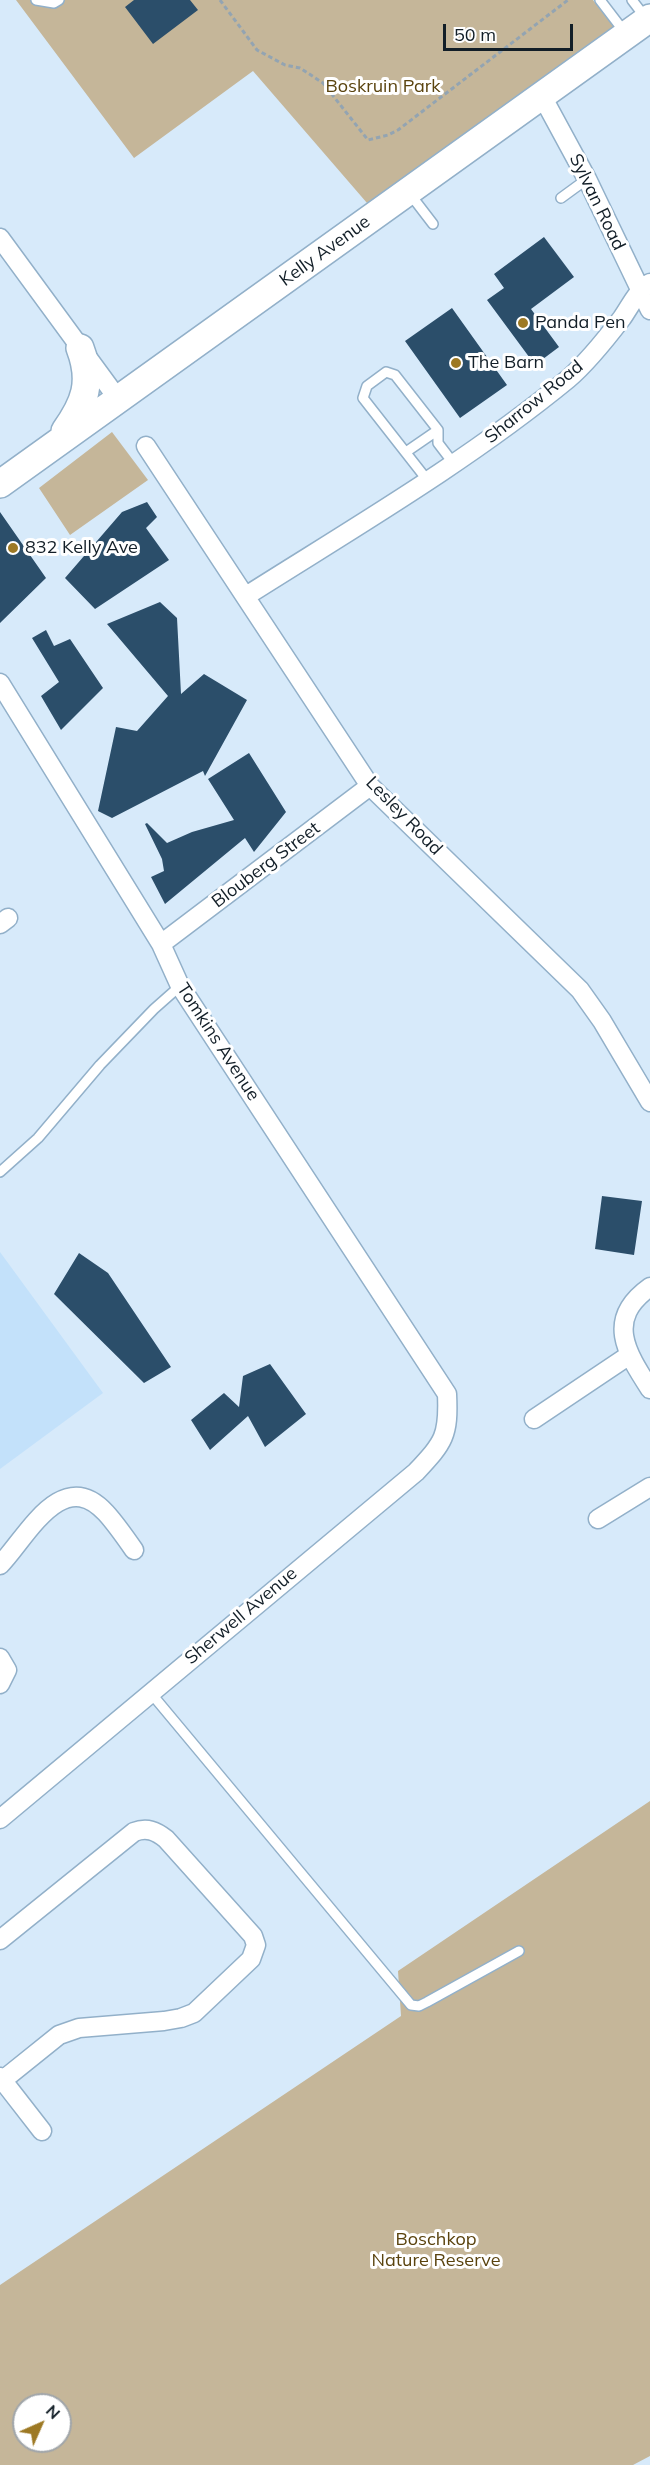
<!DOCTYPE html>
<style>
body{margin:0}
#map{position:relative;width:650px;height:2465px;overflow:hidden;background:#d7eafa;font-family:Mulish,sans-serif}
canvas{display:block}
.north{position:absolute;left:12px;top:2393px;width:60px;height:60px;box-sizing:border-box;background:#fff;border:2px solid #a0a5a9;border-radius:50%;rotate:45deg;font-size:16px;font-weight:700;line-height:24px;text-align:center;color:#121e27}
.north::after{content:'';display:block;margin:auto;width:21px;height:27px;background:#9d7924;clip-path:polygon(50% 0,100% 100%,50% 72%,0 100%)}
.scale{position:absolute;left:443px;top:24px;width:130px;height:27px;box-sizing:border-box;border:3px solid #121e27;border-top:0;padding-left:8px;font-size:18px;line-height:21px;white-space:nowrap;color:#121e27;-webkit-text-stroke:4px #fff;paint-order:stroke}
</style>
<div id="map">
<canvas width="650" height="2465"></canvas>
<div class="north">N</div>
<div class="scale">50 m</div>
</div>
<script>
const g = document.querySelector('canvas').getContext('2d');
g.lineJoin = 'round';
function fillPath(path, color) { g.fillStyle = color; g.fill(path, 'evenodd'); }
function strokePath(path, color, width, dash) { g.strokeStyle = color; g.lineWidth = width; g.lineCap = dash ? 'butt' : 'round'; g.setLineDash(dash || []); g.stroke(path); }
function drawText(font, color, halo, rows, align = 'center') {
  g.font = font + ' Mulish,sans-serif'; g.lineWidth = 6; g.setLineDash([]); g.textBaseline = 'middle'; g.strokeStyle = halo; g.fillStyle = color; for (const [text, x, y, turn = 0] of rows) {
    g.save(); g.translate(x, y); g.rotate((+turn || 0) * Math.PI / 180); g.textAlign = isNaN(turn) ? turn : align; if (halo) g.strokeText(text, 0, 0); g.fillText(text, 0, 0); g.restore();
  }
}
fillPath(new Path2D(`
 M 0,1252 L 103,1393 L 0,1469 Z`), '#c3e1fa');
fillPath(new Path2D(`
 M 16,0 L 593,0 L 617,31 L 367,203 L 253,71 L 134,158 Z
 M 112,432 L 148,480 L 70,535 L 39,488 Z
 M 650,1801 L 650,2456 L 633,2465 L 0,2465 L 0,2285 L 401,2016 L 398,1971 ZM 24,2405 L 60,2405 L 60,2441 L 24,2441 Z`), '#c5b699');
fillPath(new Path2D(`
 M 134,0 L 190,0 L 198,10 L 153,44 L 125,7 Z
 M 544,237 L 574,277 L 531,309 L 559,347 L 535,365 L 487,300 L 504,288 L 494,274 Z
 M 452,308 L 507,385 L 460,418 L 405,341 Z
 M 147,502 L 157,517 L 146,528 L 169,560 L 95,609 L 65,578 L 122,512 Z
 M 0,512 L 46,578 L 0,623 Z
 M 160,602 L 177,618 L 181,694 L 204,674 L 247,700 L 205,776 L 203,771 L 112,818 L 98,811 L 116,727 L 137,731 L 168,696 L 107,624 Z
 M 46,630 L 54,646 L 70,639 L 103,688 L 61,730 L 41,696 L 59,682 L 32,638 Z
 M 249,753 L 286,812 L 254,852 L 245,838 L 165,904 L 151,877 L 164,871 L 162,859 L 145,824 L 147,823 L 167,843 L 192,832 L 234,820 L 208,779 Z
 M 602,1196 L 642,1201 L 634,1255 L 595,1249 Z
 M 79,1253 L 108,1273 L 171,1367 L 144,1383 L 54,1294 Z
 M 270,1364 L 306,1414 L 265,1447 L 248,1416 L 210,1450 L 191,1420 L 224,1393 L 239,1407 L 243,1376 Z`), '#2b4e6a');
const lane = new Path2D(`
 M 36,0 L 54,3 L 59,0
 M 600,0 L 626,34
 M 632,0 L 645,17
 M 410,194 L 433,224
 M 561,198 L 587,179
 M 406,452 L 438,430
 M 428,481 L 363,398 L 367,386 L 386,372 L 395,375 L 438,430 L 438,443 L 454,464
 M 0,1172 L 38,1138 L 100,1065 L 154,1009 L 180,986
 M 150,1692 L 411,2005 L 419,2006 L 427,2002 L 519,1951`);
const street = new Path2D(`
 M 542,96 L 587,179 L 650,310
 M 0,238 L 118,399
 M 146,446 L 370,786 L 580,990 L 602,1021 L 650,1102
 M 246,596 C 355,527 468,461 568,379 C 588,362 606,339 622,318 C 631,305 637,291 650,283
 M 0,683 L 161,944 L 180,986 L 447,1394 C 449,1436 444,1442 416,1472 L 0,1819
 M 0,924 L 8,918
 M 161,944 L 370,786
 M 650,1287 C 605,1319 626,1352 650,1389
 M 534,1419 L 628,1356
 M 598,1519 L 650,1487
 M 0,1565 C 27,1537 62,1465 106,1513 C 116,1524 125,1537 134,1550
 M 0,1658 L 7,1670 L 0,1684
 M 0,1940 L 134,1832 C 147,1827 156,1831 166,1839 L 253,1936 L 256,1945 L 251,1959 L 194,2013 L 181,2018 L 164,2021 L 79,2028 L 59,2035 L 3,2080
 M 0,2077 L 42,2131`);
const secondary = new Path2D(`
 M 65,431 C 85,403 93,382 80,348
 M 0,484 L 650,18`);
strokePath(lane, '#92b0c9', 12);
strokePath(street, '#92b0c9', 21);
strokePath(secondary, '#92b0c9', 30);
strokePath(new Path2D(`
 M 220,0 L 257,50 L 285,65 L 300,68 L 323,83 L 368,140 L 388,135 L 398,130 L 568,0`), '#93a4b2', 3, [4.5, 3]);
strokePath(lane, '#fff', 9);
strokePath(street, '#fff', 18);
strokePath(secondary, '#fff', 27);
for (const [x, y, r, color] of [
 [523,323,6,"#9d7924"],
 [456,363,6,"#9d7924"],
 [13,548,6,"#9d7924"]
]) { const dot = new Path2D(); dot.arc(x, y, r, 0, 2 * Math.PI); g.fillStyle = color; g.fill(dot); strokePath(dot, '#fff', 2); }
drawText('18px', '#5a430e', '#fff', [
 ["Boskruin Park",383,87],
 ["Boschkop",436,2240],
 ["Nature Reserve",436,2261]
]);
drawText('18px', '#121e27', '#fff', [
 ["Sylvan Road",597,202,64],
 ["Kelly Avenue",325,251,-36],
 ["Sharrow Road",534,402,-39],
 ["Lesley Road",404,816,46],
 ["Blouberg Street",266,865,-37],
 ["Tomkins Avenue",218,1042,57],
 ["Sherwell Avenue",241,1616,-40]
]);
drawText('18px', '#121e27', '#fff', [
 ["Panda Pen",535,323],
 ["The Barn",468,363],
 ["832 Kelly Ave",25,548]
], 'left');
</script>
